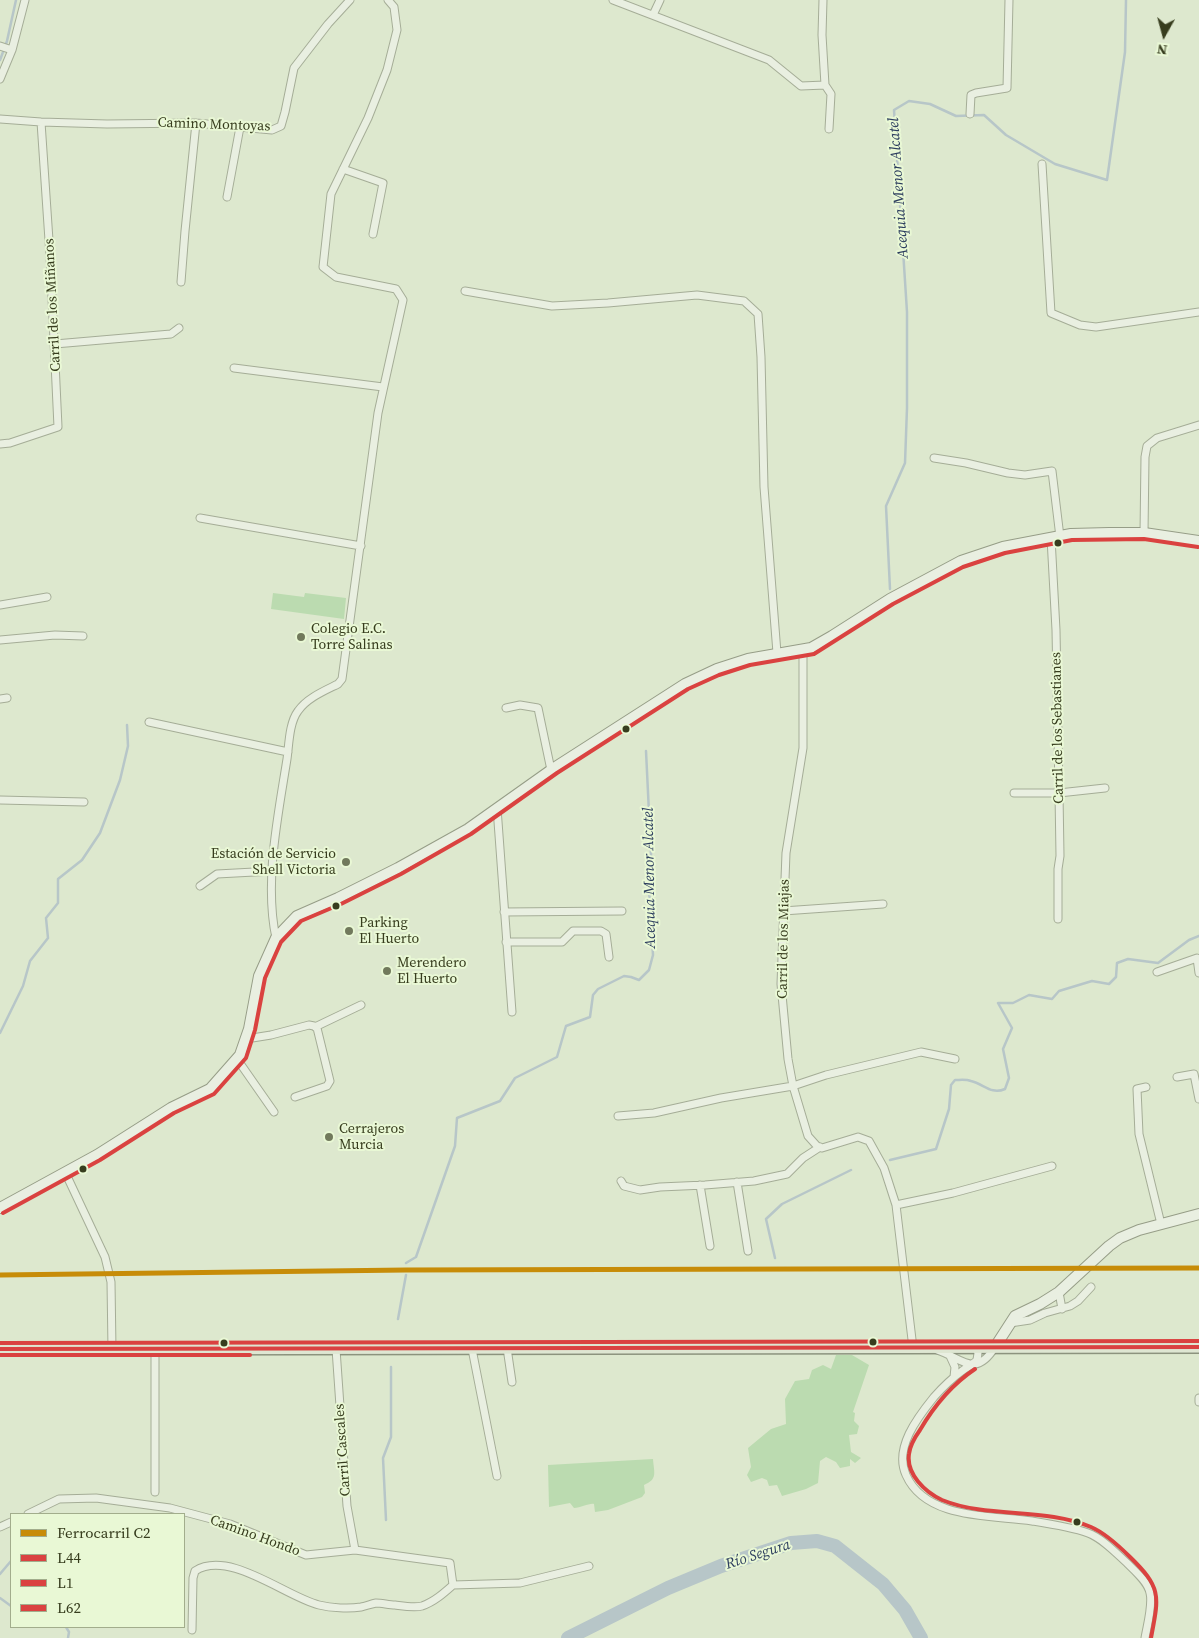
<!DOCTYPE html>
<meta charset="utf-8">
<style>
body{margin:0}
#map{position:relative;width:1199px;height:1638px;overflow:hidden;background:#dde8ce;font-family:"Source Serif 4",serif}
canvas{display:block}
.legend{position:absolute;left:10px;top:1513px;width:175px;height:115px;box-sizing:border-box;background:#e9f8d5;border:1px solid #a2ad8c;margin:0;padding:6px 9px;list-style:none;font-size:15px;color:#373d1e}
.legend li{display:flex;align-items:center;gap:10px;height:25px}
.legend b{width:25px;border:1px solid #a2ad8c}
.north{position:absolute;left:1139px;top:10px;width:50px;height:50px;-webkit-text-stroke:4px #e9f8d5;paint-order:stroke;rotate:187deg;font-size:14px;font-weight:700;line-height:20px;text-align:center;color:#373d1e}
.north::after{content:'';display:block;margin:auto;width:18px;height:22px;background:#373d1e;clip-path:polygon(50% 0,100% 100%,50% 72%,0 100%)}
</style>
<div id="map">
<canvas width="1199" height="1638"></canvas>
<ul class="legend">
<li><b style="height:6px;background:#c78c08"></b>Ferrocarril C2</li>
<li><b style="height:6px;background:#da4241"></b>L44</li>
<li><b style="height:6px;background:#da4240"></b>L1</li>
<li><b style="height:6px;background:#da4240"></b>L62</li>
</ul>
<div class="north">N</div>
</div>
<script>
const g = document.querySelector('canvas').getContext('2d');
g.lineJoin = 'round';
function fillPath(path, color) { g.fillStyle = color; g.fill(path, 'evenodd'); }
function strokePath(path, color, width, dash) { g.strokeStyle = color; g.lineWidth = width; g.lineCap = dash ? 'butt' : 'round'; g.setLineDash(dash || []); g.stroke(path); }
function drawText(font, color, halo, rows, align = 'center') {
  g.font = font + ' "Source Serif 4",serif'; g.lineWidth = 4; g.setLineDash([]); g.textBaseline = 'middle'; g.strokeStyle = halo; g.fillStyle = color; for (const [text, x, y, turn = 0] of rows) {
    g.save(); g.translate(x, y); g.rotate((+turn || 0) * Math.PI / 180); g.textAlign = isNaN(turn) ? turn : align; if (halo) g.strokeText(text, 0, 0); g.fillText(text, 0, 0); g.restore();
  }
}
fillPath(new Path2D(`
 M 273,593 L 304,597 L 305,593 L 346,598 L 344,619 L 271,609 Z
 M 836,1355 L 852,1355 L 869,1365 L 853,1412 L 855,1413 L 854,1421 L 859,1426 L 857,1434 L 849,1435 L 851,1452 L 861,1458 L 855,1463 L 850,1459 L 850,1466 L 840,1468 L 836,1462 L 826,1457 L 820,1461 L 818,1483 L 806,1489 L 782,1496 L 777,1485 L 769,1486 L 767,1480 L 762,1478 L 751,1482 L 747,1475 L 751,1467 L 748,1448 L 771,1429 L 786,1424 L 785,1399 L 795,1381 L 809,1379 L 812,1370 L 823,1365 L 831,1369 Z
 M 653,1459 C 654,1473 658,1479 644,1485 L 645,1493 L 642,1497 L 608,1510 L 595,1512 L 594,1504 C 589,1503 581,1508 574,1508 L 570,1503 L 549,1507 L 548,1465 Z`), '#bbdbb0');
strokePath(new Path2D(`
 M 0,60 L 7,41 L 16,0
 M 890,589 L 886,506 L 905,463 L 907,408 L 907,312 L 894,110 L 909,101 L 930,104 L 956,116 L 984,115 L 1006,135 L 1055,164 L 1107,180 L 1125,52 L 1126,0
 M 0,1033 L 23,986 L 30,961 L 48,938 L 46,918 L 58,903 L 58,879 L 82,860 L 100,833 L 120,780 L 128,746 L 127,725
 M 890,1160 L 936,1149 L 949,1109 L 951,1085 L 955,1080 C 960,1080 966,1079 971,1081 C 984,1084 991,1095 1005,1089 L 1009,1078 L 1003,1049 L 1012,1028 L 998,1003 L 1013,1003 L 1029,995 L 1052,999 L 1059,991 L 1092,981 L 1109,984 L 1116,977 L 1117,963 L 1128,959 L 1158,963 L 1189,940 L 1199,936
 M 775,1258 L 766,1219 L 782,1204 L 851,1170
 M 406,1263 L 416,1257 L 455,1146 L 457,1118 L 500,1101 L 515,1078 L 557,1057 L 566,1026 L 590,1017 L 593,995 L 598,989 L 624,976 L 631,977 L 639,980 L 649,970 L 653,955 L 649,889 L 652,875 L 646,751
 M 398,1319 L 406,1275
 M 386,1520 L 383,1458 L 391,1437 L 391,1367
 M 0,1574 L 11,1561
 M 0,1598 L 11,1606
 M 66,1627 L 69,1632 L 68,1638`), '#b7c6c8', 2.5);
strokePath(new Path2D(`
 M 568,1638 L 668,1588 L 721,1566 L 791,1543 L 817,1541 L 835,1546 L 883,1584 L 905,1610 L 921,1638`), '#b7c6c8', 14);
const street = new Path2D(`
 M 613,0 L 769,60 L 801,86 L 825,85
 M 823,0 L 822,35 L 825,85 L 831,94 L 829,129
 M 653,15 L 660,0
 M 0,46 L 12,50
 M 0,79 L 12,50 L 25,0
 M 970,114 L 971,95 L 976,93 L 1007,88 L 1009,0
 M 0,119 L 41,122 L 107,124 L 196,123 L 272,130 L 281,126 L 285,112 L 294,68 L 328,24 L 350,0
 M 1042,164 L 1051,313 L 1080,325 L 1096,327 L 1199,312
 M 343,169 L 383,183 L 373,234
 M 227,197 L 240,127
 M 181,282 L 185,231 L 196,123
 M 465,291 L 552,306 L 608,303 L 697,295 L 744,301 L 758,314 L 761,357 L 764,487 L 777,653
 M 55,344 L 171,334 L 179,328
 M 234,368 L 383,387
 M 0,444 L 10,443 L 58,427 L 50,255 L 41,122
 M 934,458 L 966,463 L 1008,473 L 1025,475 L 1052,471 L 1060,537
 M 200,518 L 361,546
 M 1144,533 L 1145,457 L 1147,446 L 1157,438 L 1199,425
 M 1051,538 L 1056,630 L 1059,793 L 1060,856 L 1058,869 L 1058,919
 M 0,605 L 47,597
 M 0,640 L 55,635 L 83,636
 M 803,650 L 803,748 L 786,853 L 781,984 L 788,1059 L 793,1086 L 808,1136 L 817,1146 L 822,1148 L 858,1137 L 869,1141 L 884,1168 L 896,1205 L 913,1348
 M 0,699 L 7,698
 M 506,708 L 520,705 L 538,708 L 551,770
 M 149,722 L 288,752
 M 1014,793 L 1059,793 L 1105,788
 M 0,800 L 84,802
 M 497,808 L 512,1012
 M 200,886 L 217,874 L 273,871
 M 783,911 L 883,904
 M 504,912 L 622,911
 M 276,938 C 264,882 278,816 287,759 C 289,745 289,723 298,711 C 307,698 324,691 338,684 L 342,679 L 378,413 L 403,300 L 396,289 L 336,277 L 323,267 L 331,194 L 368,118 L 387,70 L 397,30 L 394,7 L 388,0
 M 506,942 L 562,942 L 573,931 L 601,931 L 606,934 L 609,957
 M 1157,972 L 1197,958 L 1199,973
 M 315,1027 L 361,1005
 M 246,1039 L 271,1035 L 309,1025 L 314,1026 L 317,1028 L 330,1081 L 327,1086 L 295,1097
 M 237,1059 L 274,1112
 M 1177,1077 L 1194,1074 L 1199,1099
 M 1146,1087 L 1137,1089 L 1139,1134 L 1161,1224
 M 618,1116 L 654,1113 L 721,1098 L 793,1086 L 826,1075 L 921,1052 L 955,1059
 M 65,1172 L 105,1257 L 111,1282 L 112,1349
 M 621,1181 L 624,1186 L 640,1190 L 660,1187 L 705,1185 L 754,1181 L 787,1174 L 803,1158 L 820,1147
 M 737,1182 L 748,1251
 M 700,1185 L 710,1246
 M 896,1205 L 953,1193 L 1052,1166
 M 1059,1292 L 1062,1309
 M 1010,1323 L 1030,1320 L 1045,1313 L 1070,1306 L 1078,1301 L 1091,1287
 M 507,1348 L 512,1382
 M 976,1348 L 978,1353 L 977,1360 C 973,1365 967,1367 962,1371 C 951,1379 942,1388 934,1397 C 917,1418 894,1448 906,1475 C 926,1520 992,1515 1032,1521 C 1051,1524 1071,1527 1088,1533 C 1102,1538 1116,1553 1127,1563 C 1135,1571 1148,1582 1150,1593 C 1153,1605 1147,1626 1145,1638
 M 336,1349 L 347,1506 L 355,1550
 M 472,1349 L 497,1476
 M 937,1350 C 962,1358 975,1379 995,1347
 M 950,1356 L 955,1367 L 954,1377
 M 1199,1398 L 1199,1402
 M 155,1492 L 155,1349
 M 28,1514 L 59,1499 L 96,1498 L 170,1508 L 230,1524 L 306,1555 L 355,1550 L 450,1563 L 453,1585 L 520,1583 L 589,1566
 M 0,1527 L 11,1522
 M 192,1630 L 193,1578 L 195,1571 C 229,1549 286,1597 319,1605 C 331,1608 349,1609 361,1607 C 366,1606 371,1604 376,1603 C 382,1603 389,1605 395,1605 C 403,1606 414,1608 422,1606 C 434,1602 444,1593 453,1585`);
const secondary = new Path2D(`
 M 0,1208 L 97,1155 L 171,1108 L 210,1089 L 240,1055 L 249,1029 L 259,976 L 276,938 L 297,916 L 338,898 L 398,868 L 468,829 L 554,768 L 685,684 L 717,669 L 748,659 L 811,648 L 832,636 L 890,599 L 961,561 L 1003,547 L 1071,534 L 1109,533 L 1144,533 L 1199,541
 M 995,1347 L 1015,1316 L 1040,1304 L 1059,1292 L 1109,1246 L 1120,1238 L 1139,1230 L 1199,1214`);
const primary = new Path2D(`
 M 0,1349 L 1199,1347`);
strokePath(street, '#a5ad97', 9);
strokePath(secondary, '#969d87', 12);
strokePath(primary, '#8c937e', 14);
strokePath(street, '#e9efe1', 7);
strokePath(secondary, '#e9efe1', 10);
strokePath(primary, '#dee6d2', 11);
strokePath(new Path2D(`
 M 0,1349 L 1199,1347`), '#da4241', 4);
strokePath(new Path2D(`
 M 3,1213 L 100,1160 L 174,1113 L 214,1094 L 246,1058 L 255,1030 L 265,978 L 281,942 L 301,921 L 341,904 L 401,874 L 471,834 L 557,773 L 688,689 L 719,675 L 750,665 L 814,654 L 893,604 L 963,567 L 1005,553 L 1072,540 L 1144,539 L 1198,547
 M 0,1355 L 250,1355`), '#da4240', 4);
strokePath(new Path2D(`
 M 0,1343 L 1199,1341
 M 975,1369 C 951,1385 934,1406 920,1430 C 915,1437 910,1445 909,1454 C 906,1474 925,1492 942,1500 C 989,1519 1044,1507 1091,1527 C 1105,1533 1119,1546 1130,1557 C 1162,1588 1159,1596 1151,1638`), '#da4240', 4);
strokePath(new Path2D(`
 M 0,1275 L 406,1270 L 1199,1268`), '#c78c08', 5);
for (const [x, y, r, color] of [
 [1058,543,4.5,"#373d1e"],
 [301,637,5,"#71795c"],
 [626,729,4.5,"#373d1e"],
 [346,862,5,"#71795c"],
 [336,906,4.5,"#373d1e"],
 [349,931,5,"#71795c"],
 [387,971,5,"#71795c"],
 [329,1137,5,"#71795c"],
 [83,1169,4.5,"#373d1e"],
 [873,1342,4.5,"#373d1e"],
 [224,1343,4.5,"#373d1e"],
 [1077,1522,4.5,"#373d1e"]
]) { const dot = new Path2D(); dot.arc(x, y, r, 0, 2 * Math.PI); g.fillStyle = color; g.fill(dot); strokePath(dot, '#e9f8d5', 2); }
drawText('14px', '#373d1e', '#e9f8d5', [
 ["Camino Montoyas",214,125,2],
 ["Carril de los Miñanos",53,305,-93],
 ["Carril de los Sebastianes",1058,728,-91],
 ["Carril de los Miajas",784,939,-89],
 ["Carril Cascales",343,1450,-94],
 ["Camino Hondo",255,1536,20]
]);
drawText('14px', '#373d1e', '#e9f8d5', [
 ["Colegio E.C.",311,629],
 ["Torre Salinas",311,645],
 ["Estación de Servicio",336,854,"right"],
 ["Shell Victoria",336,870,"right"],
 ["Parking",359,923],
 ["El Huerto",359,939],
 ["Merendero",397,963],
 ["El Huerto",397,979],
 ["Cerrajeros",339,1129],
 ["Murcia",339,1145]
], 'left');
drawText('italic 15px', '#2c3d5e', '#e9f8d5', [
 ["Acequia Menor Alcatel",899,188,-94],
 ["Acequia Menor Alcatel",650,878,-91],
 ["Río Segura",758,1555,-18]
]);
</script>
